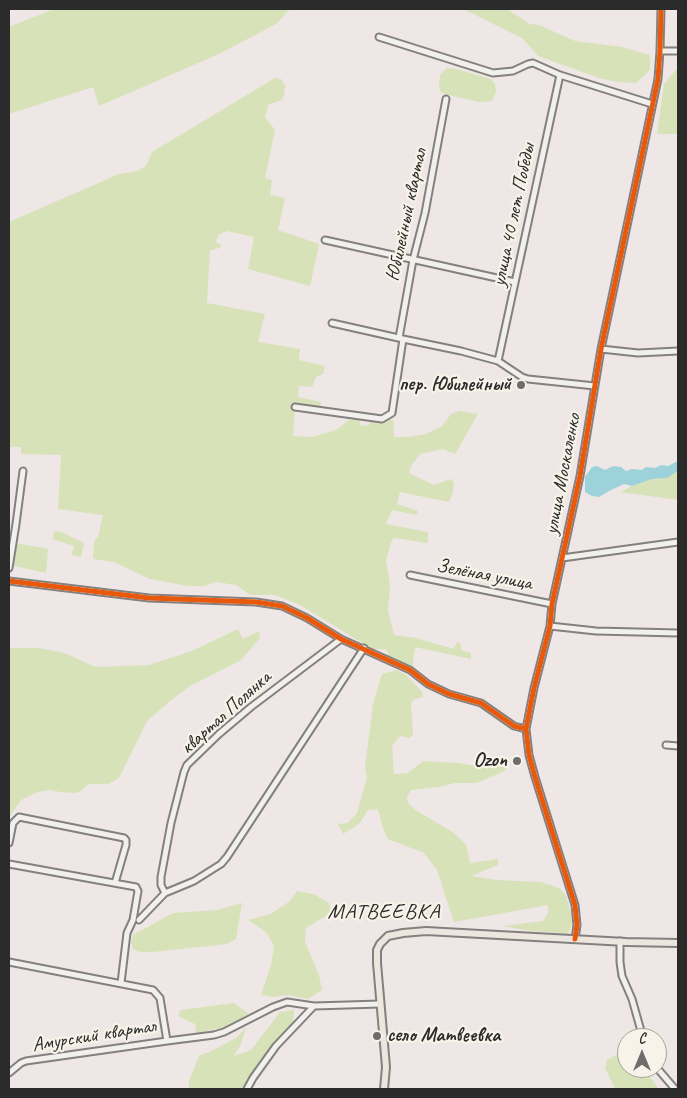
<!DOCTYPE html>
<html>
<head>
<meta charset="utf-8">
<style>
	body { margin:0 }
	#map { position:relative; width:687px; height:1098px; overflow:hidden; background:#eee7e5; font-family:Caveat,sans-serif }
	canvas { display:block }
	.frame { position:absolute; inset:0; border:10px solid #2b2b2b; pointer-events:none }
	.north { position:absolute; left:617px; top:1028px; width:50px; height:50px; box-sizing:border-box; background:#f7f3e8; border:1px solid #a5a39c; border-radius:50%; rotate:0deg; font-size:14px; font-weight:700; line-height:20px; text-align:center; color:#2b2b2b }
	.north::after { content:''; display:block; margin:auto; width:18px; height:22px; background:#6f6d6c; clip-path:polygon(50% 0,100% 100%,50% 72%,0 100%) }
</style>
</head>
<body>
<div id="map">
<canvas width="687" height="1098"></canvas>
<div class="frame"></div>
<div class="north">С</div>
</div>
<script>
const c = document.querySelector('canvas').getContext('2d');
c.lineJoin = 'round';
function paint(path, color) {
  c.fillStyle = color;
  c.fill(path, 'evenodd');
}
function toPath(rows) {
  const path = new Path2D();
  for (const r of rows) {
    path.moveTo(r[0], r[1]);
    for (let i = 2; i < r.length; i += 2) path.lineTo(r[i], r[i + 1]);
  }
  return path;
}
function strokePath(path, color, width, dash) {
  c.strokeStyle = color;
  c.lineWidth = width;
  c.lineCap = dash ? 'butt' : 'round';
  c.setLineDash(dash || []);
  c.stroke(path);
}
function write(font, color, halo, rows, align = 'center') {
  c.font = font + ' Caveat,sans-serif';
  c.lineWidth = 4.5;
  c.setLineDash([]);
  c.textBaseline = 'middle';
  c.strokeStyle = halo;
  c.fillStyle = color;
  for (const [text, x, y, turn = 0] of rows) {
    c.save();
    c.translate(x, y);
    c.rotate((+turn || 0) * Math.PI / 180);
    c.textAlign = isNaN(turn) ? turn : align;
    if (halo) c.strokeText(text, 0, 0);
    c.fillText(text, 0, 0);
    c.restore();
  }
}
paint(toPath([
	[54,9,290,9,276,24,219,54,99,106,93,87,9,114,9,27],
	[463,9,507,9,530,24,539,25,575,41,622,47,650,55,650,70,636,83,617,82,599,78,538,56,523,39],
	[678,67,678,134,657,134,664,84],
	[447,68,456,69,491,79,495,84,496,92,492,101,479,102,444,94,440,91,439,85,440,75],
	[275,78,281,79,285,86,284,95,282,100,268,105,265,117,275,130,265,178,272,180,270,195,285,198,278,230,319,244,310,286,248,269,254,237,227,231,218,235,216,242,221,245,220,248,210,250,207,303,265,314,258,342,300,349,299,360,325,366,323,374,316,377,312,387,299,386,298,397,321,402,321,409,295,406,293,436,312,437,336,430,349,420,359,419,361,426,369,425,372,419,393,420,394,437,408,437,426,434,442,426,451,414,460,411,478,414,455,454,443,449,420,454,411,466,409,473,434,485,451,479,454,483,453,492,449,502,400,492,397,504,418,511,417,515,392,510,386,524,428,532,428,543,394,538,391,542,386,561,390,585,388,611,394,635,416,638,454,649,457,642,461,644,461,650,471,653,471,659,415,647,412,670,388,657,388,652,385,649,372,649,300,605,275,595,250,595,236,585,216,582,204,586,188,586,150,579,114,562,93,559,94,542,98,537,103,515,58,509,61,455,21,454,21,447,9,447,9,222,119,174,137,171,146,166,152,152],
	[678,471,678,500,620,492,632,486,652,479,667,478],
	[54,531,62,532,84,543,81,557,72,555,74,546,53,539],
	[16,543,48,549,46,573,14,566],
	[238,629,243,639,259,631,260,638,241,660,190,686,170,701,147,721,119,778,108,784,89,784,81,791,76,793,60,792,51,790,37,792,21,800,9,817,9,648,39,648,65,653,95,667,149,665,192,651],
	[397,670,406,675,422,692,423,697,413,700,411,704,413,734,410,738,400,736,392,746,394,774,408,773,423,761,458,763,484,767,500,760,506,764,506,769,502,772,477,783,455,783,439,787,411,790,407,797,408,803,414,809,454,833,466,845,470,863,498,859,498,865,471,876,496,880,541,882,559,888,566,895,573,921,568,934,524,930,503,926,543,921,548,913,548,905,454,922,437,870,424,853,388,839,383,828,378,809,368,810,359,824,343,834,338,824,348,823,357,813,367,777,365,767,373,704,382,674],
	[297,891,313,894,328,902,332,912,306,928,305,942,319,975,322,990,308,999,287,995,272,997,261,995,271,965,274,946,266,932,248,920,271,914,290,901],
	[242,903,236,939,227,944,153,952,140,952,133,949,131,942,133,935,173,913,217,910],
	[234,1003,249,1014,221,1028,196,1033,195,1024,178,1016,181,1010],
	[294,1010,293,1023,250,1076,244,1089,189,1089,189,1081,199,1056,211,1051,236,1038,246,1028,241,1044,234,1056,251,1050,280,1012],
	[627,1053,627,1068,646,1068,650,1077,659,1089,615,1089,605,1068,607,1060,616,1055]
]), '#d8e2b8');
paint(toPath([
	[678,461,678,471,667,478,652,479,632,486,624,484,611,490,599,497,592,496,585,492,585,477,592,467,597,466,605,470,613,466,621,467,626,471,632,469,642,470,646,467,655,468,661,465,668,466]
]), '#9dd2da');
const minor = toPath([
	[379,37,493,73,513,71,528,64,533,63,560,75,652,104],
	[660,51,678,51],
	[325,240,515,282],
	[399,338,413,260,425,213,446,99],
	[403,339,461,351,498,361,522,377,528,379,595,386],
	[601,349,638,353,678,351],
	[498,361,560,75],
	[295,407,382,419,392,413,403,339,332,323],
	[562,558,678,542],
	[9,568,16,524,23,471],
	[410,575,552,604],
	[9,581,149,598,256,602,282,606,307,618,341,639,410,670,428,684,449,694,481,703,514,726,526,729],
	[550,626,596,631,678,633],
	[666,745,678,746],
	[9,843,13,823,19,817,124,838,126,840,126,845,115,883],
	[9,864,136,887,138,891,133,920,127,933,121,983],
	[165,893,161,885,161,877,171,823,184,772,187,765,219,734,251,707,341,639],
	[139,920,165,893,194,881,221,864,227,857,364,648],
	[575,939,577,925,575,905,535,777,529,755,526,729,534,688,550,626,552,604,580,476,601,349,658,79,660,51,661,9],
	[620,941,620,962,622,976,632,999,643,1038],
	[9,962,153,990,160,998,167,1041,26,1061,21,1063,9,1073],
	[167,1041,214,1035,224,1032,273,1007,287,1002,314,1006,380,1004],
	[657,1068,675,1089],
	[247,1089,253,1078,276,1046,314,1006]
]);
const major = toPath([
	[384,1089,386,1067,377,963,377,950,380,944,388,936,403,933,426,931,626,942,678,943]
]);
strokePath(minor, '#83807f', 9);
strokePath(major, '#83807f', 10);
strokePath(minor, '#f1f0ec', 5);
strokePath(major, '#ece6de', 6);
strokePath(toPath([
	[9,581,149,598,256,602,282,606,307,618,341,639,410,670,428,684,449,694,481,703,514,726,526,729],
	[575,939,577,925,575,905,535,777,529,755,526,729,534,688,550,626,552,604,580,476,601,349,658,79,660,51,661,9]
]), '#e8590c', 5);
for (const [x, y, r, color] of [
	[521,385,5,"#6f6d6c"],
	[517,761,5,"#6f6d6c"],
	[377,1036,5,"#6f6d6c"]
]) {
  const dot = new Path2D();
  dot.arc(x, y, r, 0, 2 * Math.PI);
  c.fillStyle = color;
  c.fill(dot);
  strokePath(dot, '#f7f3e8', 2);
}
write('20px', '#2b2b2b', '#f7f3e8', [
	["Юбилейный квартал",407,215,-78],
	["улица 40 лет Победы",514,215,-78],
	["улица Москаленко",563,474,-79],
	["Зелёная улица",484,575,11],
	["квартал Полянка",226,713,-42],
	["Амурский квартал",94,1036,-9]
]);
write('bold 20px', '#2b2b2b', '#f7f3e8', [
	["пер. Юбилейный",511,385],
	["Ozon",507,761],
	["село Матвеевка",387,1036,"left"]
], 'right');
c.letterSpacing = '1px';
write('22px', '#2b2b2b', '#f7f3e8', [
	["МАТВЕЕВКА",384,912]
]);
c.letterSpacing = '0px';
</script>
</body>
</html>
